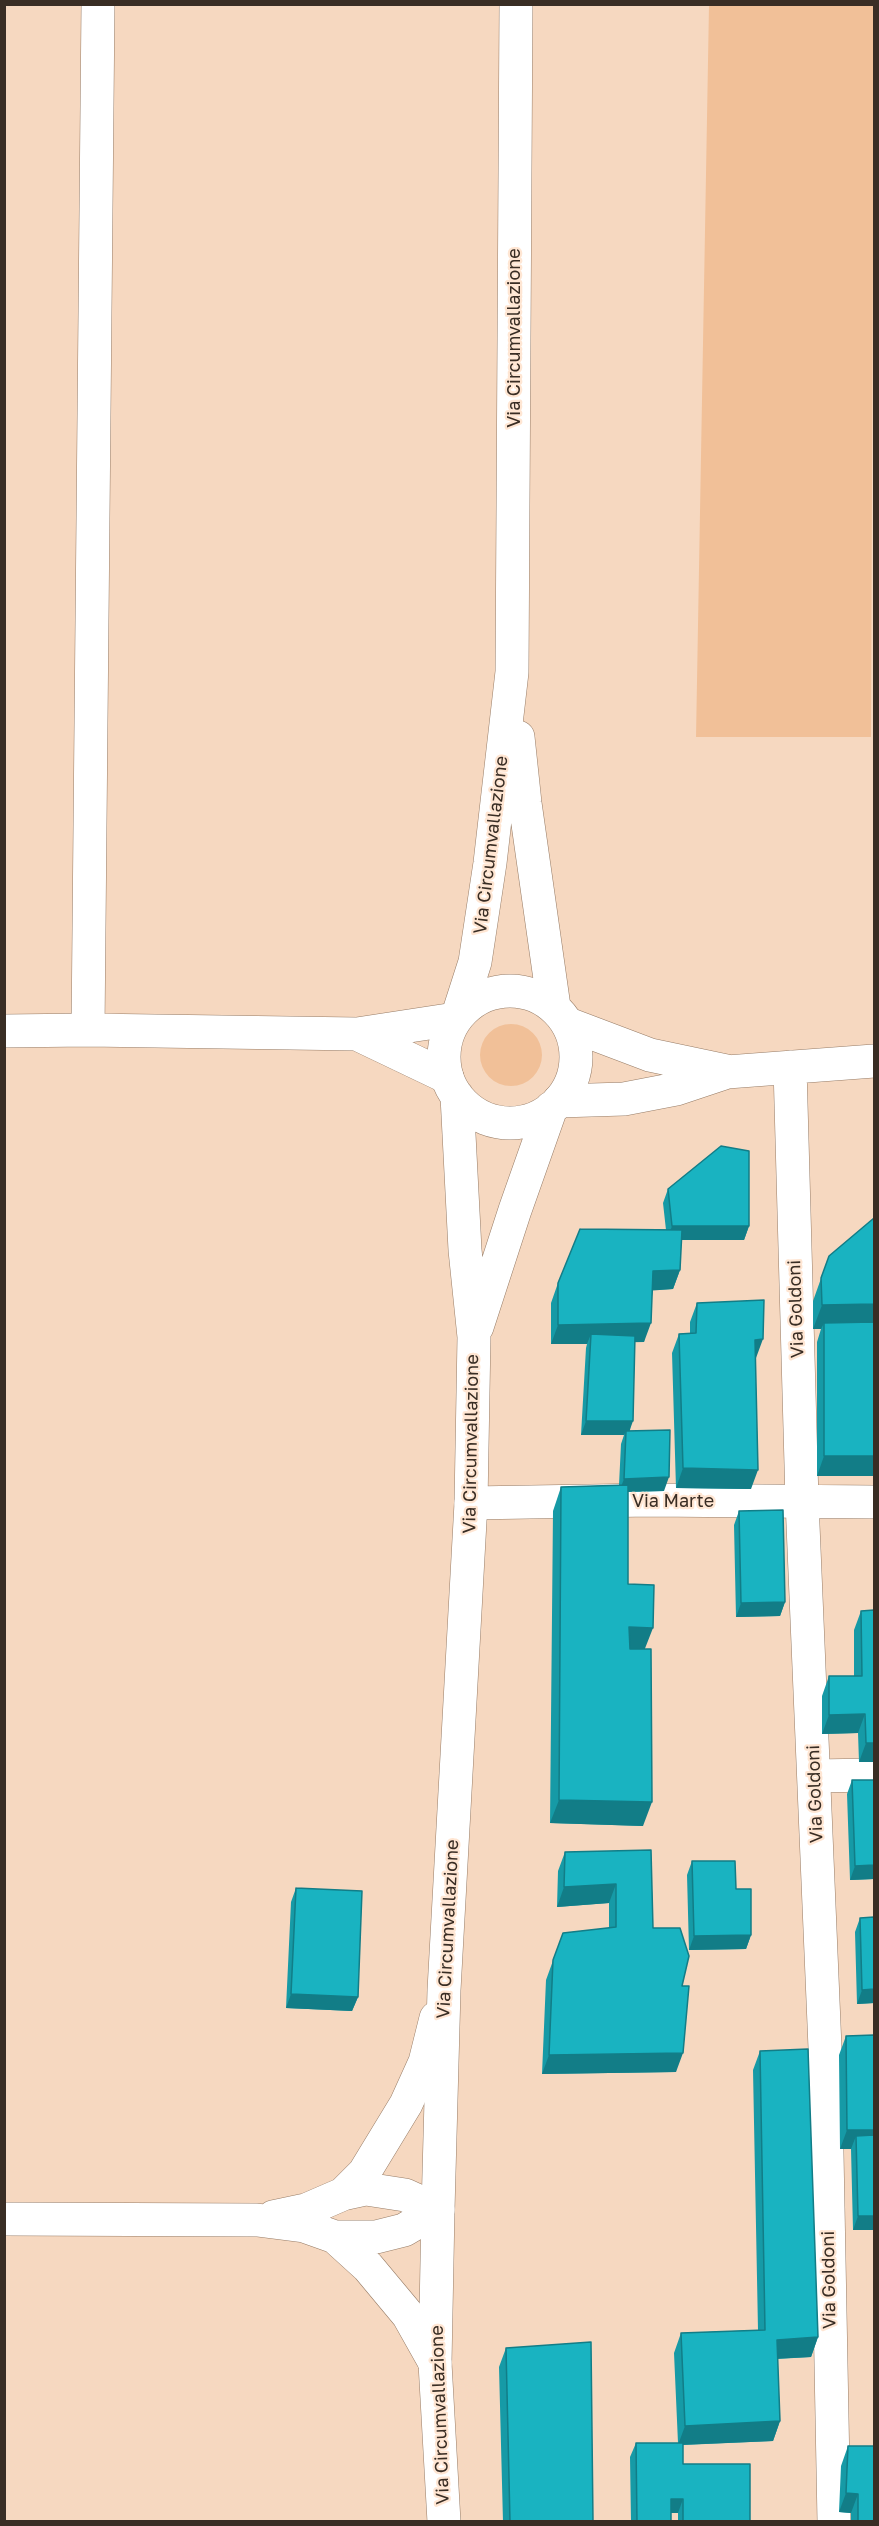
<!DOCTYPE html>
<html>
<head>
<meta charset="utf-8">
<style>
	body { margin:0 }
	#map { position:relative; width:879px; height:2526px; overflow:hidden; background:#f6d8c0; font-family:"Golos Text",sans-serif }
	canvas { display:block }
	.frame { position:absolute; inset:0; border:6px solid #392d24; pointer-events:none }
</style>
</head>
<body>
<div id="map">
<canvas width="879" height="2526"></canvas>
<div class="frame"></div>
</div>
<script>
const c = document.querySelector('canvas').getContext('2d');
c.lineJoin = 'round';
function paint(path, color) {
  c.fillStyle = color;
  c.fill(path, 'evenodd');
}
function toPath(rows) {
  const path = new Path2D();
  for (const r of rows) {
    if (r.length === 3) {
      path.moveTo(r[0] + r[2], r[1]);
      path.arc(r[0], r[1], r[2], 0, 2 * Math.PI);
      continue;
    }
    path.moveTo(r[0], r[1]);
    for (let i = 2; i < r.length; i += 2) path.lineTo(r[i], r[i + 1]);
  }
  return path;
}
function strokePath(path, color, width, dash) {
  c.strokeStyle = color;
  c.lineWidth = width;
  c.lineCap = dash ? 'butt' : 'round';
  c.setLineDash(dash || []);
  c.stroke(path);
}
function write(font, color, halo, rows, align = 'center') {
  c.font = font + ' "Golos Text",sans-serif';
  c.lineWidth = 4.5;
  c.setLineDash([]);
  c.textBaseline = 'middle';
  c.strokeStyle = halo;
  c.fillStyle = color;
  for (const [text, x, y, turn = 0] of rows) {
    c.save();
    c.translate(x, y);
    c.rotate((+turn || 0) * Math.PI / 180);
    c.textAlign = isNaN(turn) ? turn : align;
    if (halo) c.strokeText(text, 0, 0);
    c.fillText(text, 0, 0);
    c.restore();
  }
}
paint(toPath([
	[709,5,874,5,871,737,696,737],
	[511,1055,31]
]), '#f1c098');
const street = toPath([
	[568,1024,650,1055,726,1071],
	[88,1030,98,4],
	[4,1031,88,1030,357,1034,455,1019],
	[357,1034,447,1077],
	[790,1067,802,1501,825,2048,834,2522],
	[559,1101,624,1099,676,1089,727,1072,874,1061],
	[471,1503,650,1500,874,1502],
	[814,1776,874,1775],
	[343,2194,364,2173,406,2104,425,2062,436,2018],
	[273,2217,306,2210,343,2194,366,2189,405,2195,438,2210],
	[4,2219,257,2220,304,2226,335,2237,376,2237,404,2230,438,2210],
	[335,2237,368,2267,408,2315,435,2363]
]);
const secondary = toPath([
	[518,737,525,803,554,1007],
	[510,1057,66],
	[458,1015,475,962,490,863,512,672,516,4],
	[477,1327,515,1210,551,1108],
	[444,2522,435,2363,438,2210,444,1990,471,1503,474,1337,465,1250,457,1096]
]);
strokePath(street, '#977c66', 34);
strokePath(secondary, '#977c66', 34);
strokePath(street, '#fff', 33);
strokePath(secondary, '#fff', 33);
paint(toPath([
	[874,1149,874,1167,873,1153],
	[668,1189,749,1226,744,1240,681,1240,680,1270,673,1289,653,1290,644,1342,635,1342,630,1431,664,1491,628,1492,628,1584,645,1649,643,1826,550,1823,553,1511,561,1487,619,1485,621,1444,624,1435,581,1435,586,1348,587,1344,551,1344,551,1303,558,1283,666,1230,663,1203],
	[874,1218,874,1476,817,1476,817,1342,821,1329,813,1329,813,1301,829,1256],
	[697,1303,756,1358,751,1489,676,1488,672,1353,679,1334,690,1333,690,1322],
	[739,1511,785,1602,780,1616,736,1617,734,1525],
	[861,1611,874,1762,859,1762,858,1733,822,1734,822,1696,829,1676,854,1676,854,1630],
	[852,1780,874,1780,874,1879,850,1880,847,1794],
	[651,1850,653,1928,682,1986,676,2072,542,2074,546,1980,563,1933,609,1928,609,1903,557,1907,558,1871,565,1852],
	[692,1861,736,1889,751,1935,746,1949,689,1950,687,1875],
	[296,1888,358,1997,352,2011,286,2008,291,1902],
	[874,1917,874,2003,857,2004,855,1932,860,1918],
	[874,2035,874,2230,853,2230,851,2149,840,2149,839,2055,846,2036],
	[760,2051,818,2337,811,2357,777,2359,780,2421,773,2441,683,2445,683,2464,750,2522,678,2522,678,2513,671,2513,671,2522,631,2522,630,2457,636,2443,678,2443,674,2353,681,2333,758,2330,753,2070],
	[506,2348,593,2522,503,2522,499,2367],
	[848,2446,874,2522,851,2522,851,2513,839,2512,841,2466]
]), '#169aa6');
paint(toPath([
	[672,1226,749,1226,744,1240,667,1240],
	[680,1270,673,1289,646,1291,653,1271],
	[874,1304,874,1328,824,1323,821,1329,813,1329,822,1305],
	[651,1323,644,1342,590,1343,591,1334,587,1344,551,1344,558,1325],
	[763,1339,756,1358,748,1359,755,1340],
	[586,1421,633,1421,628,1435,626,1431,624,1435,581,1435],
	[824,1456,874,1456,874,1476,817,1476],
	[683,1468,758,1470,751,1489,676,1488],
	[669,1477,664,1491,619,1492,624,1479],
	[785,1602,780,1616,736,1617,741,1603],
	[629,1627,653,1628,644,1651,621,1650],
	[865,1714,858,1733,822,1734,829,1715],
	[866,1743,874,1743,874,1762,859,1762],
	[559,1800,652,1802,643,1826,550,1823],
	[874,1865,874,1879,850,1880,855,1866],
	[616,1884,609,1903,557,1907,564,1887],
	[751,1935,746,1949,689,1950,694,1936],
	[874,1989,874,2003,857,2004,862,1990],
	[291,1994,358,1997,352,2011,286,2008],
	[683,2053,676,2072,542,2074,549,2055],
	[847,2130,874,2130,874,2149,856,2136,851,2149,840,2149],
	[858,2216,874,2216,874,2230,853,2230],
	[818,2337,811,2357,770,2359,777,2340],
	[780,2421,773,2441,678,2445,685,2426],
	[846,2493,858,2494,851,2513,839,2512],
	[671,2499,683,2499,678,2513,666,2513]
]), '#127d87');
const building = toPath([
	[721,1146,749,1151,749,1226,672,1226,668,1189,721,1146],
	[874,1218,874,1304,822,1305,821,1278,829,1256,874,1218],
	[580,1229,682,1230,680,1270,653,1271,651,1323,558,1325,558,1283,580,1229],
	[764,1300,763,1339,755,1340,758,1470,683,1468,679,1334,696,1333,697,1303,764,1300],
	[874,1322,874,1456,824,1456,824,1323,874,1322],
	[591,1334,635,1336,633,1421,586,1421,591,1334],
	[670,1430,669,1477,624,1479,626,1431,670,1430],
	[628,1485,628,1584,654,1585,653,1628,629,1627,630,1649,651,1649,652,1802,559,1800,561,1487,628,1485],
	[783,1510,785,1602,741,1603,739,1511,783,1510],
	[874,1610,874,1743,866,1743,865,1714,829,1715,829,1676,862,1676,861,1611,874,1610],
	[852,1780,874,1780,874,1865,855,1866,852,1780],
	[651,1850,653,1928,680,1928,689,1956,682,1986,689,1986,683,2053,549,2055,553,1960,563,1933,616,1927,616,1884,564,1887,565,1852,651,1850],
	[692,1861,735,1861,736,1889,751,1889,751,1935,694,1936,692,1861],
	[296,1888,362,1891,358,1997,291,1994,296,1888],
	[874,1917,874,1989,862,1990,860,1918,874,1917],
	[874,2035,874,2130,847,2130,846,2036,874,2035],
	[808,2049,818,2337,777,2340,780,2421,685,2426,681,2333,765,2330,760,2051,808,2049],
	[874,2135,874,2216,858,2216,856,2136,874,2135],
	[591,2342,593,2522,510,2522,506,2348,591,2342],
	[636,2443,683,2443,683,2464,750,2464,750,2522,683,2522,683,2499,671,2499,671,2522,637,2522,636,2443],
	[848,2446,874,2446,874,2522,858,2522,858,2494,846,2493,848,2446]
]);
paint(building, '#19b3c1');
strokePath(building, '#127d87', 1.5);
write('18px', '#392d24', '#ffe6d3', [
	["Via Circumvallazione",514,338,-90],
	["Via Circumvallazione",491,845,-83],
	["Via Goldoni",796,1309,-92],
	["Via Circumvallazione",471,1444,-89],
	["Via Marte",673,1501],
	["Via Goldoni",815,1794,-92],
	["Via Circumvallazione",448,1929,-87],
	["Via Goldoni",829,2280,-91],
	["Via Circumvallazione",440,2415,-92]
]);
</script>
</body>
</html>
